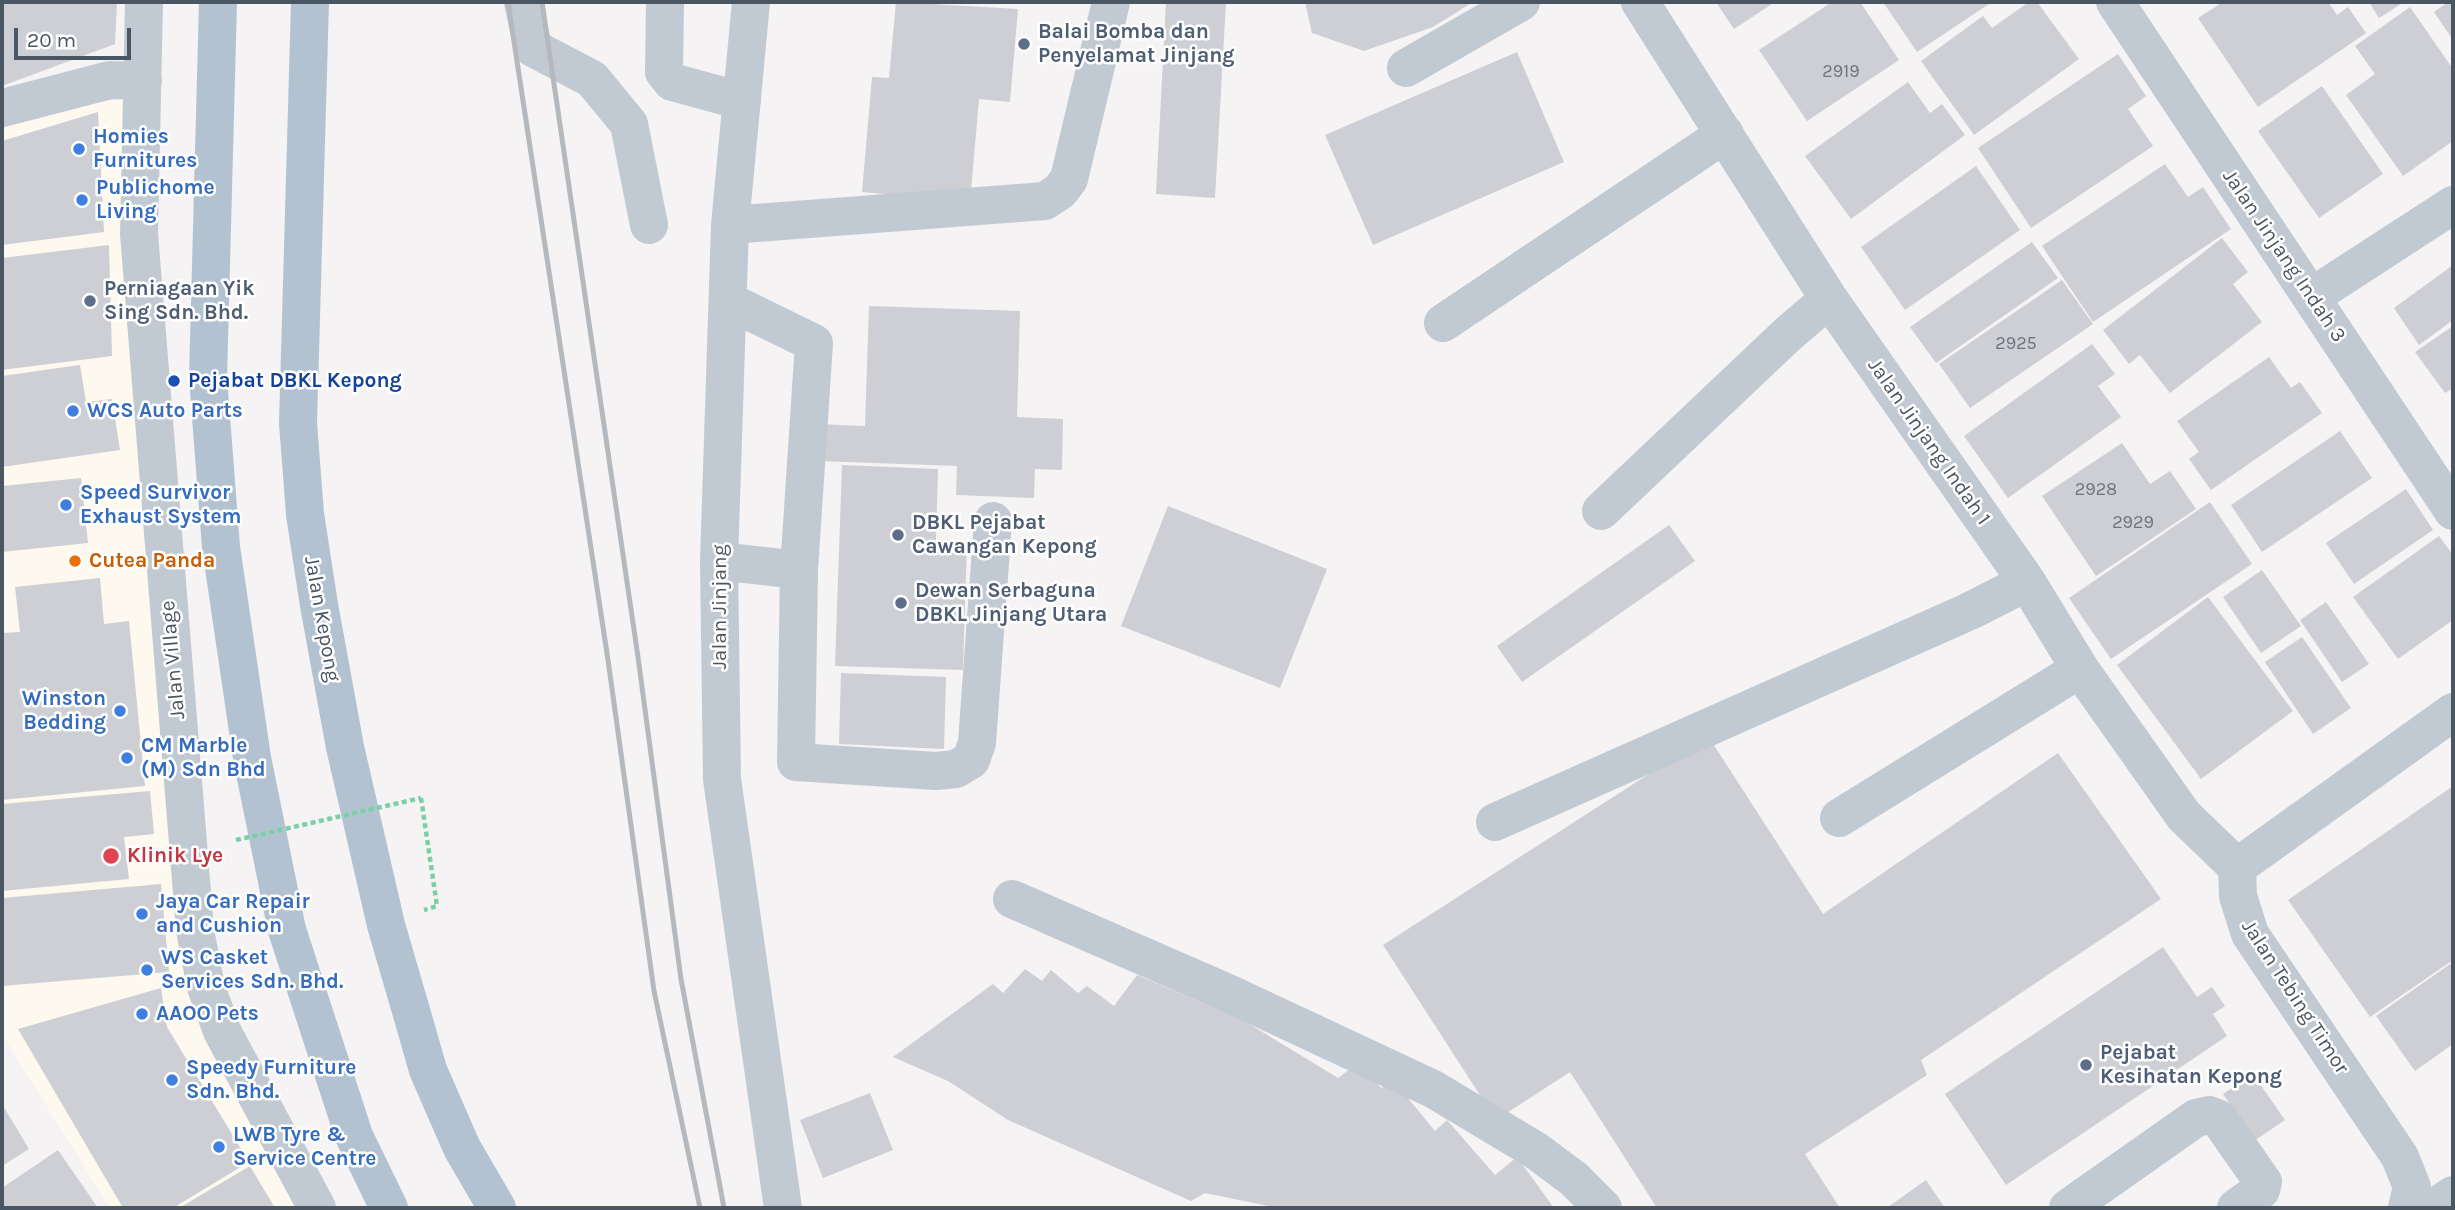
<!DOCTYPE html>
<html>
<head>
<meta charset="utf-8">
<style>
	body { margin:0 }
	#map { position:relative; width:2455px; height:1210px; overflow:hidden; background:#f5f3f3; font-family:Karla,sans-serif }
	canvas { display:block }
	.frame { position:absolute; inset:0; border:4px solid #4a5661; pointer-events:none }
	.scale { position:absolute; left:14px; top:28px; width:117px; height:32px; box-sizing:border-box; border:4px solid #4a5661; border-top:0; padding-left:9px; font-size:21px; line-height:24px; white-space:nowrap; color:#4a5661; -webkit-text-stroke:5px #fff; paint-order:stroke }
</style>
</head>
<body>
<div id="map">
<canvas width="2455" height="1210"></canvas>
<div class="frame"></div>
<div class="scale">20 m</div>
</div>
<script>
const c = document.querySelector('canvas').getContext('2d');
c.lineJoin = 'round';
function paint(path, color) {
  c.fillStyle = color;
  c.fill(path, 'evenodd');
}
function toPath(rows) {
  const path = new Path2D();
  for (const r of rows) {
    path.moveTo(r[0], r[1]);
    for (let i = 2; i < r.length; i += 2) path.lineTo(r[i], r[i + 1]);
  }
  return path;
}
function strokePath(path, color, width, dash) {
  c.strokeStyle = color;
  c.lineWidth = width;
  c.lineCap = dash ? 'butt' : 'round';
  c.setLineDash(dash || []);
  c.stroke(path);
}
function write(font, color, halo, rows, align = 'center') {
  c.font = font + ' Karla,sans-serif';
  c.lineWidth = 5;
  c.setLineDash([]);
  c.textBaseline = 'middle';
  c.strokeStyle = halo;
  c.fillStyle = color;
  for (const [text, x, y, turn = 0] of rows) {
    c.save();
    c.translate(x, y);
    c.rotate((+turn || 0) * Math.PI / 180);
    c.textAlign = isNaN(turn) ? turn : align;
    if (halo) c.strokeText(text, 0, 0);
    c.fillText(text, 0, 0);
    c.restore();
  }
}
paint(toPath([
	[129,95,180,936,300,1208,110,1208,2,1034,2,127]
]), '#fdf9ef');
paint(toPath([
	[2,2,117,2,115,44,2,86],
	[896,2,1018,9,1010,102,979,99,970,202,862,192,872,77,889,78],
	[1166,2,1226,2,1215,198,1156,194],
	[1305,2,1473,2,1433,27,1364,51,1312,33],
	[1716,2,1775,2,1734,29],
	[1832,2,1860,2,1899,60,1807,121,1759,50],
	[1883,2,1992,2,1917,52],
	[2029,2,2037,2,2079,59,1974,135,1921,61,1983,16,1992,28],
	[2223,2,2328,2,2337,15,2348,7,2366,33,2258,107,2198,18],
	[2369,2,2404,2,2379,18],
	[2448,2,2453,2,2453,40,2434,12],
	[2410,7,2453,69,2453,141,2403,176,2346,95,2375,74,2355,46],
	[1517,52,1564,162,1373,245,1325,135],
	[2118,54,2146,96,2128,109,2153,146,2031,228,1978,148],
	[1908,82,1930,113,1942,104,1965,135,1851,219,1805,156],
	[2322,86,2383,174,2319,218,2258,131],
	[98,112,104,232,2,245,2,141],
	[2165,164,2188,197,2203,187,2231,229,2093,322,2042,246],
	[1976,166,2020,230,1905,310,1861,247],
	[2222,238,2248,272,2233,284,2262,322,2170,393,2140,355,2129,364,2103,330],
	[2032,242,2058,278,1936,363,1910,327],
	[109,245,112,356,2,370,2,258],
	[2453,265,2453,320,2419,345,2394,308],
	[2062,280,2093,324,1970,408,1939,364],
	[869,306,1020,311,1017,417,1063,419,1062,470,1035,469,1034,498,956,495,957,466,818,461,819,424,865,426],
	[2453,326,2453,388,2445,393,2415,352],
	[2092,344,2115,374,2098,386,2121,417,2008,498,1964,436],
	[2269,357,2291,388,2300,382,2322,413,2211,490,2189,459,2199,452,2177,421],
	[80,365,86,402,112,399,120,450,2,467,2,376],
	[2340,431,2372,478,2262,552,2231,505],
	[2122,443,2150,484,2170,471,2196,509,2096,576,2042,496],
	[842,465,938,469,936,540,967,541,963,670,835,666],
	[81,478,88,543,2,552,2,486],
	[2406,489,2433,530,2354,584,2326,543],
	[2210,502,2252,564,2111,659,2069,598],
	[1168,506,1327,569,1280,688,1121,626],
	[1669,525,1695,561,1522,682,1497,646],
	[2439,536,2453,555,2453,620,2398,659,2353,597],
	[2262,570,2301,626,2261,653,2223,597],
	[100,578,104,624,129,621,145,786,2,800,2,633,20,632,15,587],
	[2208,597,2293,711,2201,779,2117,665],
	[2326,602,2369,664,2342,682,2300,620],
	[2302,637,2351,708,2313,734,2265,662],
	[841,673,946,677,944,749,839,744],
	[1708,736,1823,914,2058,753,2161,899,1921,1060,1927,1075,1805,1154,1840,1208,1657,1208,1570,1072,1496,1120,1383,945],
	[2453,786,2453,960,2370,1017,2288,900],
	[150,791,154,834,124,837,129,879,2,891,2,804],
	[161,884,169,972,2,986,2,898],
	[2163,947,2197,997,2212,987,2225,1006,2213,1014,2227,1036,2006,1185,1945,1094],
	[2453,962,2453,1044,2415,1071,2376,1016],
	[1025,969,1042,981,1051,970,1078,993,1087,986,1114,1006,1137,975,1241,1019,1338,1078,1359,1062,1381,1088,1393,1080,1435,1131,1447,1120,1495,1175,1517,1157,1554,1208,1278,1208,1205,1193,1191,1201,1008,1120,948,1081,893,1057,993,984,1003,993],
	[161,988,167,1027,249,1162,173,1208,123,1208,18,1029],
	[2253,1074,2285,1120,2254,1141,2223,1094],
	[870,1093,893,1150,823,1178,800,1120],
	[2,1104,29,1149,2,1166],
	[58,1150,98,1208,2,1208,2,1188],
	[250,1166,275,1208,179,1208],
	[1926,1180,1945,1208,1889,1208,1888,1207]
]), '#cdcfd5');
strokePath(toPath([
	[421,798,437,906,424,910]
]), '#7ad0a6', 4.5, [5, 3.5]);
strokePath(toPath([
	[144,2,139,234,195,930,206,987,222,1031,317,1208],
	[523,2,533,48,592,79,629,124,649,225],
	[665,2,664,72,672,82,742,101],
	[751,2,730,225,719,561,722,779,783,1208],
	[1640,2,1829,299,2027,582,2080,669,2184,816,2237,867],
	[2115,2,2453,511],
	[1406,68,1521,2],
	[2,108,110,80,143,81],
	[730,225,1045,201,1060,191,1069,179,1111,2],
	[2311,297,2453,205],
	[728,301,814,343,799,570,796,762,936,771,956,769,971,760,977,743,993,521],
	[1443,323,1725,134],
	[1601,511,1788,334,1829,299],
	[719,561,799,570],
	[1839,818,2080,669],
	[1495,822,1970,611,2027,582],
	[2237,867,2238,896,2250,934,2400,1157,2412,1187,2407,1208],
	[2237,867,2453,712],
	[1012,899,1230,994,1433,1089,1535,1150,1574,1179,1603,1208],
	[2068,1208,2196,1118,2209,1115,2219,1119,2263,1182,2261,1190,2236,1208],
	[2434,1208,2453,1195]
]), '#c1cad2', 38);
strokePath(toPath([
	[218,2,208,378,221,547,252,758,287,930,354,1136,389,1208],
	[310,2,298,423,305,514,319,605,345,747,386,925,414,1021,428,1070,462,1148,497,1208]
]), '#b3c2d1', 38);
strokePath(toPath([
	[508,2,608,660,654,991,700,1208],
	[542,2,638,657,681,979,724,1208]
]), '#b5b8bd', 5);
strokePath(toPath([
	[236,840,421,798]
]), '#7ad0a6', 4.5, [5, 3.5]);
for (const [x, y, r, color] of [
	[1024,44,7,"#5c6f8a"],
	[79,149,7,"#3f7fe0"],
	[82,200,7,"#3f7fe0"],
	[90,301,7,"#5c6f8a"],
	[174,381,7,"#1a4fb4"],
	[73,411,7,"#3f7fe0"],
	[66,505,7,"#3f7fe0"],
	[898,535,7,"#5c6f8a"],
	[75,561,7,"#e8710a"],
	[901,603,7,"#5c6f8a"],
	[120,711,7,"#3f7fe0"],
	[127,758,7,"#3f7fe0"],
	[111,856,9,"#e0444e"],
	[142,914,7,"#3f7fe0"],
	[147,970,7,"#3f7fe0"],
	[142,1014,7,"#3f7fe0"],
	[2086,1065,7,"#5c6f8a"],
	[172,1080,7,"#3f7fe0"],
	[219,1147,7,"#3f7fe0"]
]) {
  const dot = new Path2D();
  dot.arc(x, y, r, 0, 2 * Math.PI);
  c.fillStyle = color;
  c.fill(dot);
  strokePath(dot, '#fff', 2.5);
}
write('18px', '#6b747e', null, [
	["2919",1841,72],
	["2925",2016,344],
	["2928",2096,490],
	["2929",2133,523]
]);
write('bold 21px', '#4e5e75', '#fff', [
	["Balai Bomba dan",1038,32],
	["Penyelamat Jinjang",1038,56],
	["Perniagaan Yik",104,289],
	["Sing Sdn. Bhd.",104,313],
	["DBKL Pejabat",912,523],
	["Cawangan Kepong",912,547],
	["Dewan Serbaguna",915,591],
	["DBKL Jinjang Utara",915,615],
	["Pejabat",2100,1053],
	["Kesihatan Kepong",2100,1077]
], 'left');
write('bold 21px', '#366cbe', '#fff', [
	["Homies",93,137],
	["Furnitures",93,161],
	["Publichome",96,188],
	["Living",96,212],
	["WCS Auto Parts",87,411],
	["Speed Survivor",80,493],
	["Exhaust System",80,517],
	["Winston",106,699,"right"],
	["Bedding",106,723,"right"],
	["CM Marble",141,746],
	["(M) Sdn Bhd",141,770],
	["Jaya Car Repair",156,902],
	["and Cushion",156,926],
	["WS Casket",161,958],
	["Services Sdn. Bhd.",161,982],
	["AAOO Pets",156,1014],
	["Speedy Furniture",186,1068],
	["Sdn. Bhd.",186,1092],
	["LWB Tyre &",233,1135],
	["Service Centre",233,1159]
], 'left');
write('21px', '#4a5661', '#fff', [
	["Jalan Jinjang Indah 3",2284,256,56],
	["Jalan Jinjang Indah 1",1929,442,55],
	["Jalan Jinjang",720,607,-90],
	["Jalan Kepong",322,619,80],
	["Jalan Village",173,660,-95],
	["Jalan Tebing Timor",2295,997,57]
]);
write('bold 21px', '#164399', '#fff', [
	["Pejabat DBKL Kepong",188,381]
], 'left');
write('bold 21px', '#c56008', '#fff', [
	["Cutea Panda",89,561]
], 'left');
write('bold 21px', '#be3a42', '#fff', [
	["Klinik Lye",127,856]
], 'left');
</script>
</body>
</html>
